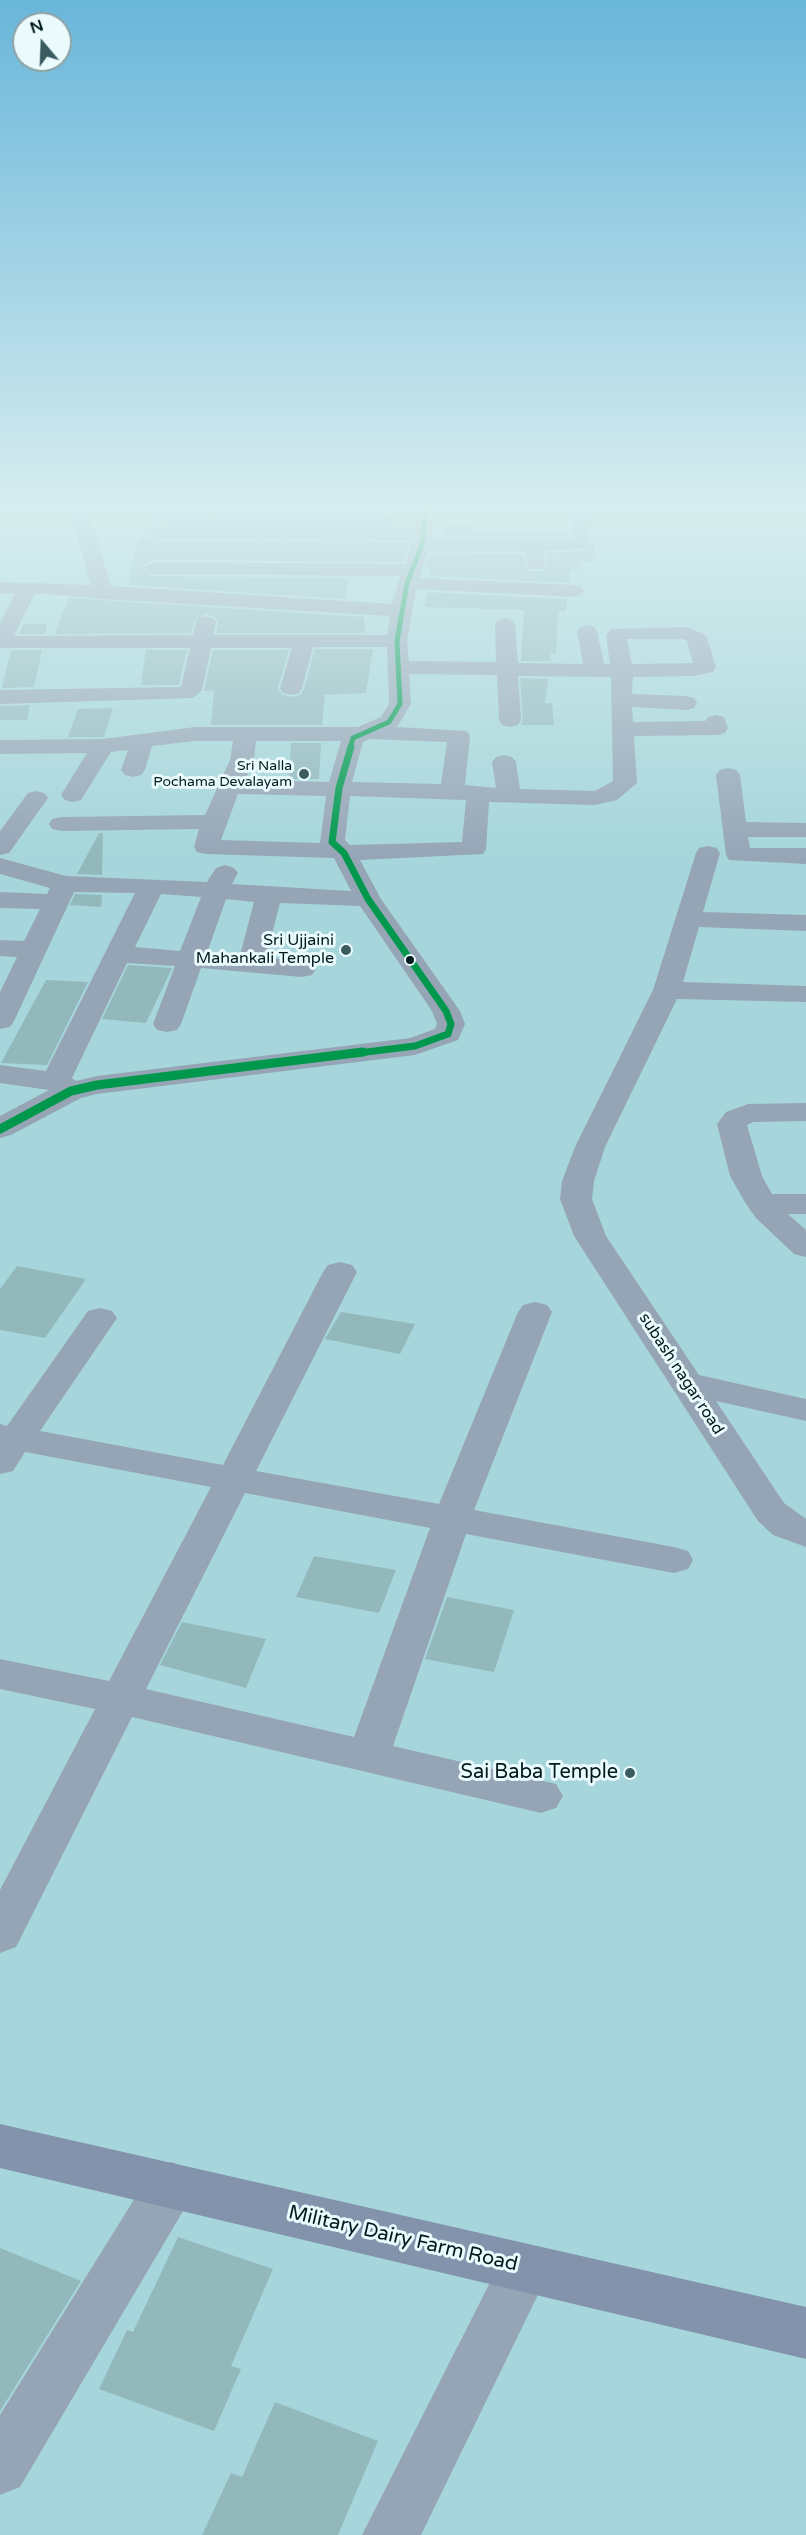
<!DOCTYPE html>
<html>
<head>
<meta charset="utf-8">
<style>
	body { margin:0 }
	#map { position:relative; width:806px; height:2535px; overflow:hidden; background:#a6d6db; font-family:"Varela Round",sans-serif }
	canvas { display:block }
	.north { position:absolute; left:12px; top:12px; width:60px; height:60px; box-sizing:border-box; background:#ebfbfd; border:2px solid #8da1a3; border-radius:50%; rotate:341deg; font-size:16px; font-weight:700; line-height:24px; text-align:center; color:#001a1d }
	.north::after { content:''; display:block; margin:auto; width:21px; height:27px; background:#3a5c60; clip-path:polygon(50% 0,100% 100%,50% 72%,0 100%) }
</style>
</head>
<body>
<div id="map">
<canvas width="806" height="2535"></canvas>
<div class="north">N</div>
</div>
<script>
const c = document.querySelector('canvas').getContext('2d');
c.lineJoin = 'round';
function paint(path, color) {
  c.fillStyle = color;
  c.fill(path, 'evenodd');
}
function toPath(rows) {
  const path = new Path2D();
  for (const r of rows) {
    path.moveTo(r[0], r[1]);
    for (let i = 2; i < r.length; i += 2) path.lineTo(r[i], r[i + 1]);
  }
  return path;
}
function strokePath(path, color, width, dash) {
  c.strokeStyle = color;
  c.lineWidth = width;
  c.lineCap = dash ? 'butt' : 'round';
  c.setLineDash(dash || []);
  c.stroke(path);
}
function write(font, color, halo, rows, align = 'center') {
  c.font = font + ' "Varela Round",sans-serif';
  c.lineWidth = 6;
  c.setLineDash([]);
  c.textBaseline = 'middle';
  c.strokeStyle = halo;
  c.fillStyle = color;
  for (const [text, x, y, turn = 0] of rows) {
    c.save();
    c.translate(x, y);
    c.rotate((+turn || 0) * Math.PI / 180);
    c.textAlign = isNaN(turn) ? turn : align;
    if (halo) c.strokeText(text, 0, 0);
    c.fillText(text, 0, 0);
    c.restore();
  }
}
paint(toPath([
	[135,504,175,504,157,507,147,513,147,517,157,523,245,511,256,504,299,504,299,511,383,514,383,517,395,517,395,526,157,525,151,528],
	[445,526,471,526,471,533,569,534,569,537,434,537,446,536],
	[592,534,596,562,580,562,580,570,570,570,569,583,430,576,432,568,425,568,431,553,523,554,527,571,542,571,547,565,546,553,587,550,591,545],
	[139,537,150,537,157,541,410,542,403,562,153,560,141,567,153,576,348,578,345,599,128,585],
	[427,592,567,599,566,611,558,611,556,654,551,653,550,661,521,661,524,610,424,607],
	[69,598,364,617,365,633,216,633,218,621,214,616,205,614,194,621,191,633,55,634],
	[23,624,47,624,45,634,19,634],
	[315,649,373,649,366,693,325,695,322,725,211,725,214,690,204,691,213,650,289,650,278,687,282,695,292,697,300,695,304,689],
	[11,650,42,650,34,687,2,688],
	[146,650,187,650,179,685,141,685],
	[520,678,548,679,545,703,552,703,554,725,521,725,523,720],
	[30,705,27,720,0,720,0,706],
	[113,708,104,737,68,737,78,709],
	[291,743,321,743,319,779,289,779],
	[99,833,103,833,102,875,77,874],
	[75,894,102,895,101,907,70,905],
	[128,965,172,968,146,1023,102,1019],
	[46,980,88,982,47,1065,1,1063],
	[17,1266,86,1279,45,1338,0,1330,0,1289],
	[341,1312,415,1324,400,1354,325,1339],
	[314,1556,396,1570,379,1613,296,1597],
	[447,1597,514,1610,494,1672,425,1659],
	[182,1622,266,1639,246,1688,160,1665],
	[178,2237,273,2269,231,2366,241,2369,214,2431,99,2389,127,2330,133,2332],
	[0,2248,81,2281,0,2411],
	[275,2402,378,2441,338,2535,202,2535,231,2473,242,2477]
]), '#92b8bc');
paint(toPath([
	[68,504,86,504,111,586,392,604,400,576,153,574,143,568,153,562,405,564,413,540,157,539,148,533,157,527,414,528,417,504,472,504,463,509,434,513,432,539,571,539,573,504,591,504,589,544,587,548,544,551,545,565,542,569,528,569,525,552,429,551,419,578,574,585,581,587,584,591,581,595,574,597,416,589,407,641,409,661,496,662,495,624,498,620,505,618,512,620,515,624,518,663,583,664,577,631,580,627,587,625,594,627,597,631,604,664,610,664,606,635,611,629,687,627,704,634,707,638,716,667,713,672,693,676,633,677,632,694,686,696,694,698,697,703,694,708,686,710,632,707,633,722,705,721,708,717,716,715,724,717,728,728,725,733,717,735,634,736,637,783,617,800,595,805,489,802,486,849,483,854,360,860,381,899,460,1011,465,1024,458,1040,415,1055,97,1094,81,1098,11,1135,0,1138,0,1116,49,1090,0,1083,0,1065,46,1071,135,893,74,892,14,1021,10,1027,0,1029,0,992,17,957,0,956,0,940,24,941,40,909,0,908,0,892,47,894,50,888,0,874,0,858,66,876,207,882,216,868,225,865,234,868,238,873,232,884,351,891,334,858,206,854,197,852,194,847,199,829,61,831,52,829,49,824,52,819,61,817,205,815,230,760,233,741,195,741,152,746,145,770,141,775,133,777,125,775,121,770,128,750,111,752,81,800,73,802,65,800,61,795,87,753,0,754,0,740,103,739,195,727,358,727,381,717,389,704,387,647,313,647,302,688,299,693,291,695,283,693,280,688,292,648,211,648,202,690,193,698,0,704,0,690,181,687,190,648,0,648,0,623,15,593,0,594,0,582,91,585,68,504],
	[35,593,103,599,390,616,387,635,213,635,216,622,213,618,206,616,199,618,196,622,193,635,14,636,35,593],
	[627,639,683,639,687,641,693,663,632,664,627,639],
	[409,674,497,675,499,720,502,725,510,727,518,725,521,720,518,676,611,677,613,781,595,791,520,789,516,762,512,757,504,755,496,757,492,762,496,788,465,785,470,736,467,731,397,727,411,704,409,674],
	[370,739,447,742,441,784,352,782,363,742,370,739],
	[256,741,341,741,329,782,245,780,254,760,256,741],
	[238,794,326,796,320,843,221,840,238,794],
	[350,796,466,800,462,842,350,845,345,840,350,796],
	[161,894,201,897,180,951,135,947,161,894],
	[226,899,254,902,240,955,207,953,226,899],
	[280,903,360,906,432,1011,437,1024,435,1029,410,1038,97,1076,76,1081,72,1078,127,963,175,966,153,1024,157,1030,167,1032,177,1030,181,1024,201,968,302,977,312,975,316,969,312,963,266,957,280,903],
	[197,504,254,504,245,509,157,521,148,515,157,509,197,504],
	[728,768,736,770,740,775,746,822,806,823,806,837,748,837,750,848,806,848,806,864,729,860,726,855,716,775,720,770,728,768],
	[36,791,44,793,48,798,9,853,0,855,0,831,28,793,36,791],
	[708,846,717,848,720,853,703,912,806,915,806,931,699,927,683,982,806,986,806,1002,677,999,605,1147,594,1181,592,1199,606,1236,699,1375,806,1399,806,1421,716,1401,784,1503,806,1519,806,1547,773,1535,758,1521,574,1236,560,1199,562,1181,575,1147,653,990,696,853,699,848,708,846],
	[806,1103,806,1121,753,1122,747,1125,762,1176,772,1194,806,1194,806,1214,788,1214,806,1230,806,1257,794,1254,756,1218,746,1204,730,1176,717,1124,726,1112,748,1104,806,1103],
	[340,1262,352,1265,357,1272,256,1471,439,1504,518,1312,523,1305,535,1302,547,1305,552,1312,474,1510,674,1547,688,1551,693,1560,688,1569,674,1573,466,1534,393,1746,556,1784,563,1796,556,1808,541,1813,132,1717,16,1947,0,1953,0,1890,95,1709,0,1689,0,1659,109,1681,211,1487,25,1452,13,1471,0,1474,0,1424,7,1426,88,1311,100,1308,112,1311,117,1318,40,1431,223,1465,323,1272,328,1265,340,1262],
	[245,1493,430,1528,354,1737,146,1689,245,1493],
	[171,2162,189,2169,196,2185,189,2201,20,2487,0,2495,0,2415,153,2169,171,2162],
	[525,2244,544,2251,551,2268,421,2535,362,2535,506,2251,525,2244]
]), '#96a5b6');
paint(toPath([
	[0,2124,806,2307,806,2359,0,2168,0,2124]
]), '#8293ab');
strokePath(toPath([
	[350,748,353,738,389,722,400,704,397,641,407,583,422,545,426,504]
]), '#00984c', 5);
strokePath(toPath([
	[350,1054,415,1046,448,1034,451,1024,446,1011,368,899,344,853,332,842,339,788,351,747]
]), '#00984c', 7);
strokePath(toPath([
	[0,1129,71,1091,97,1085,363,1052]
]), '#00984c', 9);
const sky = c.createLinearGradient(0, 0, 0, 859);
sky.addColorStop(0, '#69b6da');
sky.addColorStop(0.59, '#d7edef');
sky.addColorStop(1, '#d7edef00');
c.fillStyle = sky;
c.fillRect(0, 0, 806, 859);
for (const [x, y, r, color] of [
	[304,774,6,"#3a5c60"],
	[346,950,6,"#3a5c60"],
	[410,960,5,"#001a1d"],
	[630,1773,6,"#3a5c60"]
]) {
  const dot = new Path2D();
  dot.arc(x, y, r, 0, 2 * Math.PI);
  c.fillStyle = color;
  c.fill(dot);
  strokePath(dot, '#ebfbfd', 2);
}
write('14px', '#001a1d', '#ebfbfd', [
	["Sri Nalla",292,766],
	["Pochama Devalayam",292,782]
], 'right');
write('16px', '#001a1d', '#ebfbfd', [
	["Sri Ujjaini",334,941],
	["Mahankali Temple",334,959]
], 'right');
write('16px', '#001a1d', '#ebfbfd', [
	["subash nagar road",681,1374,57]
]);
write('20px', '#001a1d', '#ebfbfd', [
	["Sai Baba Temple",618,1773]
], 'right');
write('20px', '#001a1d', '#ebfbfd', [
	["Military Dairy Farm Road",403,2239,13]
]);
</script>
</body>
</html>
